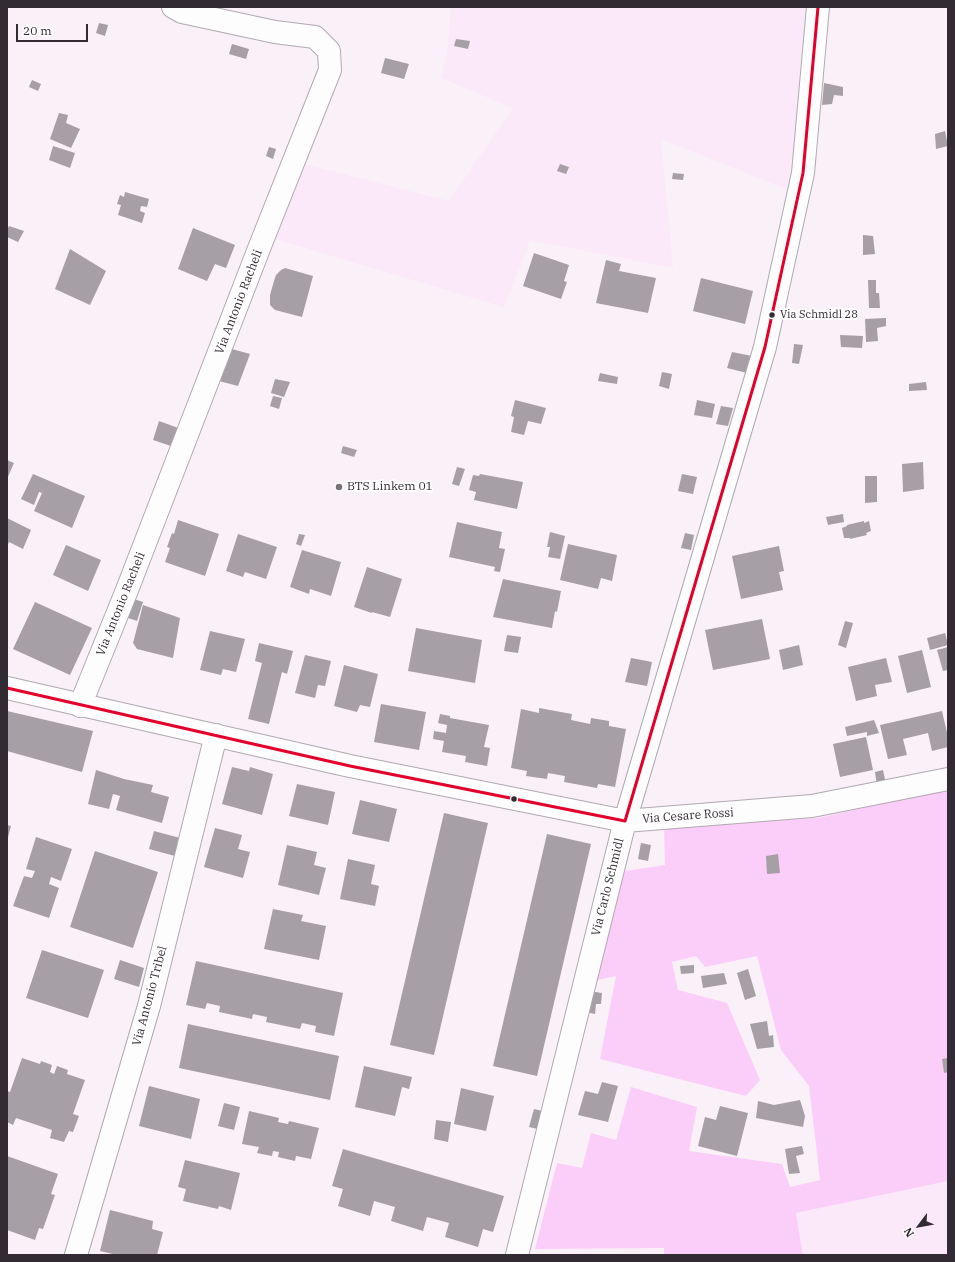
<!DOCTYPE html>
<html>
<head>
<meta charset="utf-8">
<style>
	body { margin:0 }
	#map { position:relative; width:955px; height:1262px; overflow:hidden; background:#faf0f8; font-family:"IBM Plex Serif",serif }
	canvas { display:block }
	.frame { position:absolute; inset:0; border:8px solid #332b33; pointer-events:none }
	.north { position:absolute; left:899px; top:1206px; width:40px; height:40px; -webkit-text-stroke:3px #fff; paint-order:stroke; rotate:238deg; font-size:11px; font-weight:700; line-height:16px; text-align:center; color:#332b33 }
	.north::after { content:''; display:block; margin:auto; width:14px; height:18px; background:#332b33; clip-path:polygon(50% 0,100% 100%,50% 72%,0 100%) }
	.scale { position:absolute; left:16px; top:24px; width:72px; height:18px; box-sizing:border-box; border:2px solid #332b33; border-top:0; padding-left:5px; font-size:12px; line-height:14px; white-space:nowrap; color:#332b33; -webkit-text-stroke:3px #fff; paint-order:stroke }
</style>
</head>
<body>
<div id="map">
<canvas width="955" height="1262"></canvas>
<div class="frame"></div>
<div class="north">N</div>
<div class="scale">20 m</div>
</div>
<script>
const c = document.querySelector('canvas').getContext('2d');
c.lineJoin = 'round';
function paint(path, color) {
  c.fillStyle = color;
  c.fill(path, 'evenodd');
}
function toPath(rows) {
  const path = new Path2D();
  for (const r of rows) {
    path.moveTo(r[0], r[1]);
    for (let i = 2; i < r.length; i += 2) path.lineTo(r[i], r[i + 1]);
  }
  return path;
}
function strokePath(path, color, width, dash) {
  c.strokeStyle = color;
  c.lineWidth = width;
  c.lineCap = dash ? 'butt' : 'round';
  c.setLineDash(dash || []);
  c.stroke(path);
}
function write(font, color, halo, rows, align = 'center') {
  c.font = font + ' "IBM Plex Serif",serif';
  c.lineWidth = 4;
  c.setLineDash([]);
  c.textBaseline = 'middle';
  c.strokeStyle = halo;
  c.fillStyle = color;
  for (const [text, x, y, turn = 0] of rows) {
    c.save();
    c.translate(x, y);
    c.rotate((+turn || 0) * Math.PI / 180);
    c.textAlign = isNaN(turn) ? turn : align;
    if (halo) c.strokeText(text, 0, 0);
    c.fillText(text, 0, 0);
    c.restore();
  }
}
paint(toPath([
	[451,7,806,7,797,138,786,189,661,139,673,268,530,240,504,307,275,239,304,164,449,201,513,108,441,78,447,53],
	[948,1181,948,1255,804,1255,796,1213]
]), '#fbe8f9');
paint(toPath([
	[948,789,948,1181,796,1213,803,1255,664,1255,664,1248,535,1249,557,1163,582,1168,591,1133,616,1140,631,1087,697,1107,689,1151,782,1164,790,1187,820,1180,809,1086,781,1050,757,956,705,967,696,956,672,962,678,990,727,1003,760,1080,746,1096,600,1059,616,976,593,981,625,871,665,865,664,827,818,818]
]), '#fbcef9');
paint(toPath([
	[99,23,108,25,105,36,96,33],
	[456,39,470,41,468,49,454,46],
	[232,44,249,49,246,59,229,54],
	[385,58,409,64,404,79,381,73],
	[32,80,41,84,38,91,29,87],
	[824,83,843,87,843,96,834,95,832,104,822,105],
	[59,113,68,115,66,123,80,129,71,148,50,139],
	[945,131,948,146,936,149,935,134],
	[53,146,75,153,70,168,49,160],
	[269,147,276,149,273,159,266,156],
	[560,164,569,167,566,174,557,171],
	[673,173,684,174,683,180,672,179],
	[125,192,149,199,147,207,141,206,140,211,145,213,142,223,118,215,121,205,117,204,120,195,124,197],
	[9,226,24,231,18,242,7,237,7,230],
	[193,228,235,245,226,268,215,264,207,281,178,269],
	[863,235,873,236,875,254,863,255],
	[70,249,106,271,90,305,55,289],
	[534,253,569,265,564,281,567,282,561,299,523,286],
	[606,260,621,264,619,271,656,278,648,313,596,303],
	[285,268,313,276,302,317,275,310,270,305,270,295,274,281,276,275,281,270],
	[701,278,753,291,745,324,693,311],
	[868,280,876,280,876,293,879,293,880,308,869,308],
	[886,318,886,326,877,328,878,341,866,342,865,319],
	[840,335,863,336,862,348,841,347],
	[794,344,803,345,799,364,792,363],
	[232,349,250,354,238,386,219,381],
	[732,352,752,356,747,373,727,368],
	[662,372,672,374,669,389,659,386],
	[600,373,618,377,617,384,598,381],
	[275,379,290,382,284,397,271,393],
	[926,382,927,390,909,391,909,384],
	[273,396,282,398,279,409,270,406],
	[515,400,546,408,541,424,528,421,524,435,511,432,514,417,511,416],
	[697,400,715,404,712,418,694,415],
	[721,406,733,408,728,426,716,424],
	[159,421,181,429,174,447,153,440],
	[343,446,357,450,354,457,341,453],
	[7,460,14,463,7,479],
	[923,462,924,489,903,492,902,464],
	[457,467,465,469,459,486,452,484],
	[33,474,85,496,72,528,34,511,42,493,39,492,34,505,21,499],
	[480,474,523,482,517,509,474,500,476,492,469,490,473,475,479,476],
	[682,474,697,477,693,494,678,491],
	[865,476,877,476,877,502,865,503],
	[843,514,844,522,828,525,826,517],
	[7,518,31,530,23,549,9,542,7,547],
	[178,520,219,534,205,576,165,562,170,548,167,547,172,533,174,534],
	[864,521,864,523,869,521,871,531,866,533,867,535,850,539,850,538,844,538,842,528,847,526,847,525],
	[457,522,502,532,499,548,505,549,500,572,494,571,495,567,449,557],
	[550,532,565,536,560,559,548,557,550,547,547,547],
	[685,533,694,535,691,550,681,548],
	[238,534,277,547,266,579,245,572,243,577,226,571],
	[299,534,305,535,301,546,296,544],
	[568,544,617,555,612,581,601,578,598,589,560,580],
	[66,545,101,560,88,591,53,575],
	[779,546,784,571,779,572,783,590,741,599,732,556],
	[302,550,341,562,331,596,310,589,309,594,290,587],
	[367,567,402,579,390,617,372,612,372,613,354,607],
	[503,579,561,591,557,612,555,611,552,628,493,617],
	[131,598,143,602,137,621,125,617],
	[35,602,92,628,70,675,13,649],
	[143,605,180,618,173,658,137,649,133,643],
	[762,619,770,659,713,670,705,630],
	[845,621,853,623,846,648,838,645],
	[416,628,482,640,475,683,408,671],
	[210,631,245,639,236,672,223,669,221,675,200,670],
	[945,633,948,645,930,650,927,638],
	[507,635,521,637,518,653,504,651],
	[259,643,293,651,287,674,282,672,269,724,248,719,262,663,255,661],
	[799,645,803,665,783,670,779,650],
	[948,647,948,670,943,671,937,650],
	[922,650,931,687,907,693,898,656],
	[305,655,331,661,325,686,318,685,315,698,295,693],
	[631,658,652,662,647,686,625,682],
	[886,658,892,682,875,685,877,696,856,701,848,667],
	[344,665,378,674,370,707,360,705,357,712,334,706],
	[381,704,426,712,419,750,374,742],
	[539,708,572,714,571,720,590,724,591,718,609,721,609,726,626,729,615,787,598,784,597,788,564,782,565,776,548,773,547,779,526,776,527,771,511,768,521,709,539,713],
	[7,711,93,731,82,772,7,751],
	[942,711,948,737,948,747,932,751,928,733,903,739,907,755,888,759,880,725],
	[440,714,450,716,450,718,489,725,484,747,490,748,487,766,465,762,466,756,442,752,444,741,433,739,434,731,446,733,447,725,438,723],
	[874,720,879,733,867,736,867,732,847,736,845,727],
	[866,737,873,770,840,777,833,744],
	[232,767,249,771,250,767,273,774,262,815,222,804],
	[96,770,124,779,153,785,151,792,169,797,162,823,116,810,120,796,113,794,109,809,88,804],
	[883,770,886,784,877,786,875,772],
	[297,784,335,792,328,825,289,816],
	[360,800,397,809,389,842,352,834],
	[444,813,488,823,434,1055,390,1045],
	[7,825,11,826,7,841],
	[215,828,242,835,238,849,250,852,243,878,204,867],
	[154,831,180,838,175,856,149,849],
	[547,834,591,844,537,1076,493,1066],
	[36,837,72,849,61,881,51,877,49,884,59,888,49,918,13,906,24,876,32,878,35,871,26,869],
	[641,843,651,845,648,861,638,859],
	[287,845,317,852,314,865,326,868,319,895,278,885],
	[95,851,158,872,133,948,70,927],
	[778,854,780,873,767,874,766,856],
	[348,859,375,865,371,884,379,886,375,906,340,899],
	[273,909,303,915,301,921,326,926,319,960,264,949],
	[42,950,104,970,88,1018,26,998],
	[120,960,144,968,139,987,114,979],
	[196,961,343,993,334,1036,315,1032,316,1026,302,1023,300,1029,266,1022,267,1017,253,1014,252,1019,219,1012,220,1006,207,1003,205,1009,186,1005],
	[694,965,694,973,681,974,680,966],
	[748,969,756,996,745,1000,737,973],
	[724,973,727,984,703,988,701,976],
	[589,991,602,993,601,1004,596,1004,595,1014,586,1012],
	[767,1021,769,1036,773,1035,774,1047,757,1049,750,1024],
	[188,1024,339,1056,330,1100,179,1068],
	[22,1058,40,1064,41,1061,52,1065,50,1072,54,1074,57,1066,68,1070,67,1074,85,1080,73,1114,79,1116,73,1132,69,1131,64,1142,50,1138,52,1130,16,1118,13,1125,7,1122,7,1091,10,1092],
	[948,1058,948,1072,944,1073,942,1059],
	[364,1066,412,1077,409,1089,402,1087,395,1116,355,1107],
	[602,1082,618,1086,608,1122,578,1115,585,1091,598,1094],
	[149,1086,200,1099,191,1139,139,1126],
	[461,1088,494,1096,486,1131,454,1124],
	[800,1100,805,1116,803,1127,756,1118,758,1101,774,1105],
	[224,1103,240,1107,234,1130,218,1126],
	[720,1106,748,1113,737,1156,698,1146,705,1117,716,1120],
	[534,1109,546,1112,542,1130,529,1127],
	[249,1111,279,1118,278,1122,288,1124,289,1121,319,1128,311,1159,296,1156,295,1161,278,1157,279,1152,273,1151,272,1156,257,1153,259,1147,242,1144],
	[436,1120,451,1122,448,1142,434,1139],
	[802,1146,804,1154,796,1156,800,1173,789,1174,785,1149],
	[343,1149,504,1196,493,1232,483,1229,478,1247,445,1237,449,1223,427,1217,423,1231,391,1221,395,1207,374,1201,370,1216,338,1206,343,1189,332,1186],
	[7,1156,58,1174,51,1194,55,1195,43,1229,39,1228,35,1240,7,1230],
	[185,1160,240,1173,231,1210,219,1206,218,1209,183,1201,186,1189,178,1187],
	[110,1210,153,1221,152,1229,163,1232,157,1255,117,1255,100,1251]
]), '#a69fa6');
const minor = toPath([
	[7,688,350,766,625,821,812,806,948,779],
	[80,706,127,590,260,246,330,70,329,51,315,37,275,32,182,12,173,7],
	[76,1255,149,1006,216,735],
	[517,1255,625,821,765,347,803,173,818,7]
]);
strokePath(minor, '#b1a9b0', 24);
strokePath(minor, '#fefdfe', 22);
strokePath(toPath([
	[7,688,350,766,625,821],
	[625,821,765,347,803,173,818,7]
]), '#e4002b', 3);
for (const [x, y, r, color] of [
	[772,315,3.5,"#332b33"],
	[339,487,4,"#797078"],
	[514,799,3.5,"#332b33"]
]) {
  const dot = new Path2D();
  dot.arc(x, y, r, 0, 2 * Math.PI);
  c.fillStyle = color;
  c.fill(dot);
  strokePath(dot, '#fff', 1.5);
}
write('11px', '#332b33', '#fff', [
	["Via Schmidl 28",780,315]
], 'left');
write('12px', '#332b33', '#fff', [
	["Via Antonio Racheli",239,302,-69],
	["Via Antonio Racheli",121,604,-68],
	["Via Cesare Rossi",688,816,-4],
	["Via Carlo Schmidl",608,887,-76],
	["Via Antonio Tribel",150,996,-75]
]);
write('12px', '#332b33', '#fff', [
	["BTS Linkem 01",347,487]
], 'left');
</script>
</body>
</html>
